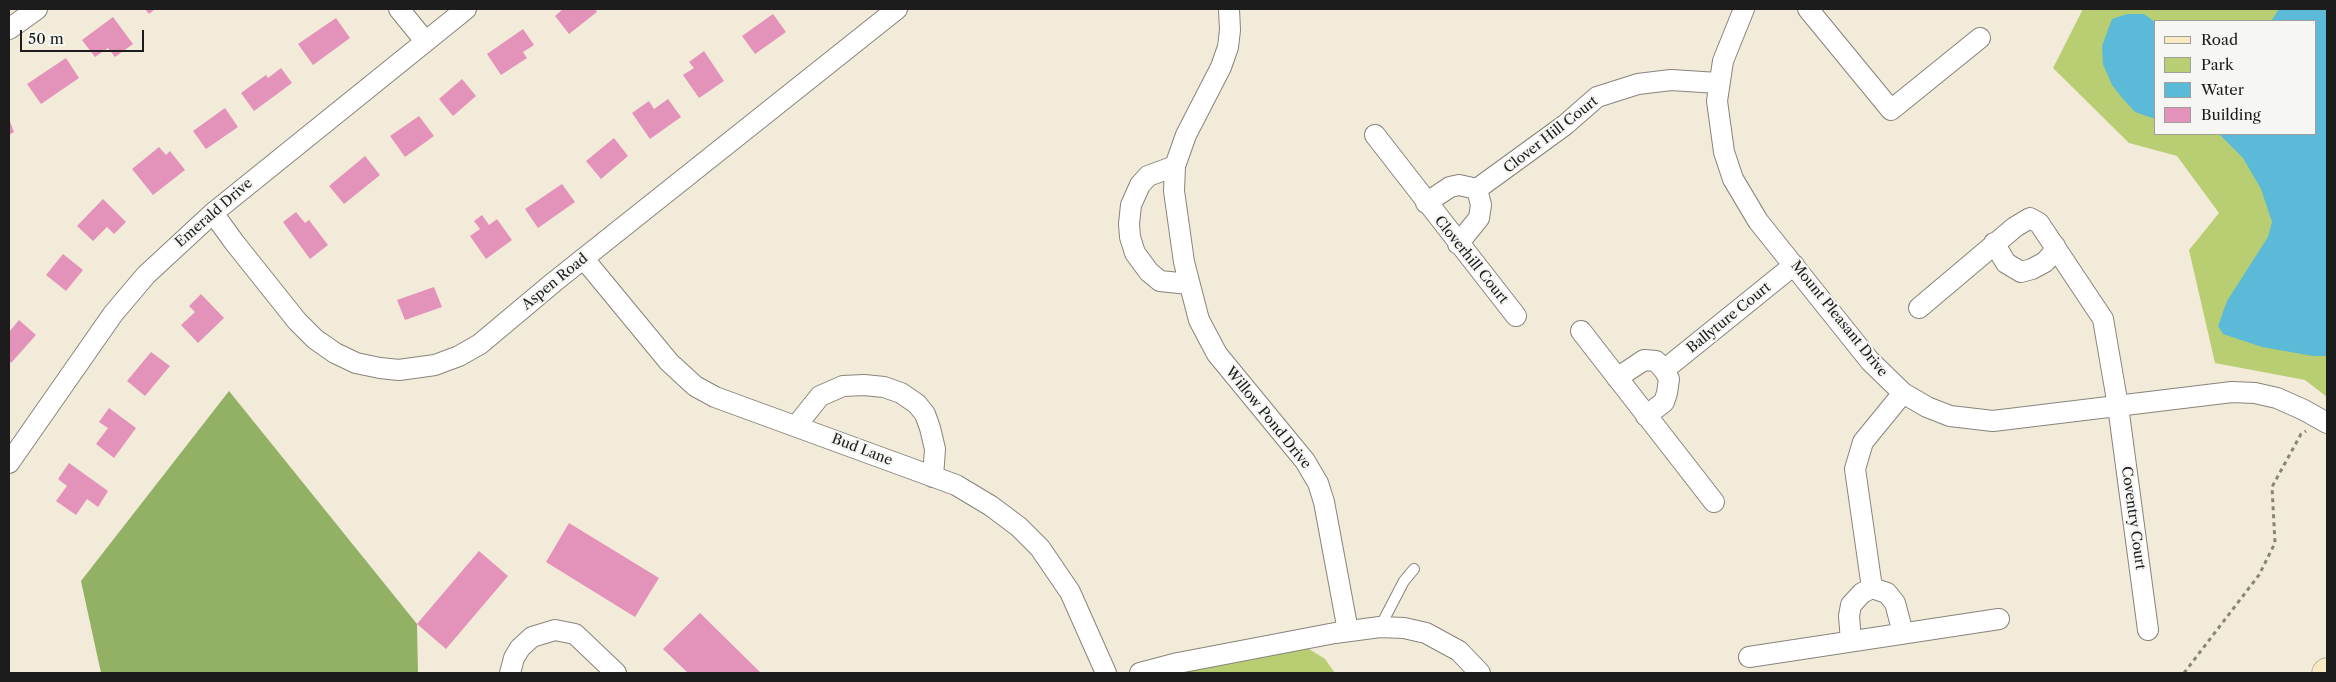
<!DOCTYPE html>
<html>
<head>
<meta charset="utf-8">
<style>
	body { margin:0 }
	#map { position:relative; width:2336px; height:682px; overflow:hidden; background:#f2ebda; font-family:"Libre Caslon Text",serif }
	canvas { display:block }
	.frame { position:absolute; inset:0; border:10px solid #1c1c1c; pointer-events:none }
	.legend { position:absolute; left:2154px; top:20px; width:162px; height:115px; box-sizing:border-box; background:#f6f6f2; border:1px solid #9f9f9c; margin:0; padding:6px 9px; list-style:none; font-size:15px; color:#1c1c1c }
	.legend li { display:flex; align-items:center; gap:10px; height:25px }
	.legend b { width:25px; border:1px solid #9f9f9c }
	.scale { position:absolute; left:20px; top:30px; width:124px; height:22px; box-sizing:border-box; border:2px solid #1c1c1c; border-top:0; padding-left:6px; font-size:15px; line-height:18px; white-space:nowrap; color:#1c1c1c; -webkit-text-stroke:4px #f6f6f2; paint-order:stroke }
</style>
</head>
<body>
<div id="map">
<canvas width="2336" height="682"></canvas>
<div class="frame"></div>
<ul class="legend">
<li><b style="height:6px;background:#f8e8c3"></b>Road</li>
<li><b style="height:14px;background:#b9ce72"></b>Park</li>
<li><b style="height:14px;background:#5abad8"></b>Water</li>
<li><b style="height:14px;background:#e392ba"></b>Building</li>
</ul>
<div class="scale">50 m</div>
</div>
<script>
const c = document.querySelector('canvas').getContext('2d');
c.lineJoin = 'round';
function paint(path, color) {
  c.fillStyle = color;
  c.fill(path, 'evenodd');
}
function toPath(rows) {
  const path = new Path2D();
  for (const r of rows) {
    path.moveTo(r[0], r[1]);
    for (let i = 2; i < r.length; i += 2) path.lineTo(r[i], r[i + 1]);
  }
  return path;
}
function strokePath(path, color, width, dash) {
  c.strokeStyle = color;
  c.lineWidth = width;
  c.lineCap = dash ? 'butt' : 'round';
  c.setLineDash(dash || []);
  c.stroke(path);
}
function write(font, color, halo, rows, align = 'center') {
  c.font = font + ' "Libre Caslon Text",serif';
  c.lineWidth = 4.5;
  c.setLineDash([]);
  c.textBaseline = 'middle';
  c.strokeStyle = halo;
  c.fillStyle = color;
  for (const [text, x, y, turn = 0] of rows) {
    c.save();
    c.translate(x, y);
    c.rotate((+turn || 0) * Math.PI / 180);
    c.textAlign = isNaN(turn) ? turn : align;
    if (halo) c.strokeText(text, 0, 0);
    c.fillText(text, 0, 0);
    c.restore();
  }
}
paint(toPath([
	[2083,9,2327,9,2327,397,2305,380,2215,363,2189,250,2219,213,2177,156,2129,143,2053,68],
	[2155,21,2315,21,2315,134,2155,134],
	[1298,642,1325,659,1335,673,1140,673]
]), '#b9ce72');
paint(toPath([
	[229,391,417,624,418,673,101,673,81,581]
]), '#92b164');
paint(toPath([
	[2279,9,2327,9,2327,356,2313,356,2262,347,2223,334,2218,326,2227,301,2268,237,2272,222,2261,189,2243,158,2220,135,2215,134,2315,134,2315,21,2271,21],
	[2127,14,2144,14,2155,22,2155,119,2135,112,2123,99,2112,85,2103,64,2102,46,2112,19]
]), '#5abad8');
paint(toPath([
	[145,9,155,9,149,14],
	[563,9,595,9,597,12,569,34,555,16],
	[773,14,786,32,755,54,742,36],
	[113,17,133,44,115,57,108,48,95,57,82,40],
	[336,18,350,38,313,65,298,44],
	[523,29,534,45,523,52,527,58,501,75,487,54],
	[704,51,724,81,699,98,683,75,694,68,689,62],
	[66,58,79,78,41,104,27,84],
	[281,68,292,83,254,111,241,93,266,75,268,78],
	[462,79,476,96,453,116,439,99],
	[668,99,681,117,650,139,632,113,649,101,654,109],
	[225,108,238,127,206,149,193,131],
	[419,116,434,136,405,157,390,136],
	[9,119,14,132,9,135],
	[614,138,628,156,601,179,586,161],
	[159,147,166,155,170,151,185,170,153,195,132,169],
	[365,156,380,175,344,204,329,186],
	[562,184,575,202,538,228,525,209],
	[103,199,126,222,114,234,107,227,93,241,77,226],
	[296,212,305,223,309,220,328,245,310,259,283,222],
	[482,215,489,225,497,219,512,240,486,259,470,236,480,229,474,221],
	[63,254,83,270,66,291,46,275],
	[434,287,442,307,405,320,397,300],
	[201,294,224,318,198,343,181,325,195,312,189,306],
	[19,320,36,335,11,363,9,361,9,332],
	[151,352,170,366,145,396,127,381],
	[109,408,136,428,114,458,96,444,108,428,99,422],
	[69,463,108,491,98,507,87,499,76,515,56,501,67,486,58,479],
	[569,523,659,578,635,617,546,562],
	[479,551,508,576,446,649,417,624],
	[700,613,761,673,688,673,663,649]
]), '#e392ba');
const lane = toPath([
	[1380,627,1404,581,1414,569]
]);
const street = toPath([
	[399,9,425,41],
	[1229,9,1230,30,1228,47,1221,67,1186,135,1175,166,1174,191,1184,262,1199,320,1217,354,1305,461,1318,483,1324,502,1348,631],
	[1744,9,1723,61,1717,101,1724,152,1733,179,1758,221,1870,361,1903,393,1927,407,1950,416,1993,421,2232,392,2255,393,2277,398,2304,410,2327,423],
	[1808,9,1891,110,1980,38],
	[9,29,37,9],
	[1375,135,1516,316],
	[1175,166,1148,176,1140,185,1131,205,1129,224,1130,237,1135,253,1149,272,1160,281,1189,284],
	[1477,189,1565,125,1597,97,1638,84,1671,80,1718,83],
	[1426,203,1450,187,1459,185,1477,189,1481,205,1479,218,1458,244],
	[213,213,234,242,297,321,315,339,335,353,356,363,380,368,399,370,435,365,459,356,480,344,554,282,897,9],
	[1994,243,2006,263,2021,272,2032,269,2045,262,2052,254,2055,246],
	[584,259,669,362,695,386,715,397,956,485,991,506,1019,527,1040,548,1070,592,1106,673],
	[1919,308,2015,227,2030,218,2039,223,2103,319,2118,406,2148,630],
	[1581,331,1714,502],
	[1664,370,1794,265],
	[1617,378,1644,360,1656,361,1664,370,1669,379,1667,393,1664,402,1646,416],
	[796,426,820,396,843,386,864,385,884,387,901,393,917,404,925,414,930,428,935,449,933,477],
	[9,463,113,314,146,275,213,213,466,9],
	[1872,588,1855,469,1863,442,1903,393],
	[1851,641,1849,616,1851,605,1862,593,1872,588,1887,593,1895,603,1903,633],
	[1749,657,1999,619],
	[510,673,514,658,520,648,532,637,555,630,575,634,616,673],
	[1140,673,1178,663,1335,633,1380,627,1404,628,1426,633,1459,651,1480,673]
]);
const secondary = toPath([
	[2326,673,2327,672]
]);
strokePath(lane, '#87847b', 12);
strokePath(street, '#87847b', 22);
strokePath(secondary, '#87847b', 29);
strokePath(toPath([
	[2184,673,2259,575,2275,543,2272,487,2301,434,2306,431]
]), '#87847b', 3, [4, 4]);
strokePath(lane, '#fff', 10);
strokePath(street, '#fff', 20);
strokePath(secondary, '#f8e8c3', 28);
write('14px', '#1c1c1c', '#f6f6f2', [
	["Clover Hill Court",1551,135,-38],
	["Emerald Drive",214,213,-41],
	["Cloverhill Court",1471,260,51],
	["Aspen Road",555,282,-39],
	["Ballyture Court",1729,318,-39],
	["Mount Pleasant Drive",1839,319,51],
	["Willow Pond Drive",1268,418,51],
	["Bud Lane",862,450,21],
	["Coventry Court",2133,518,82]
]);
</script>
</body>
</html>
